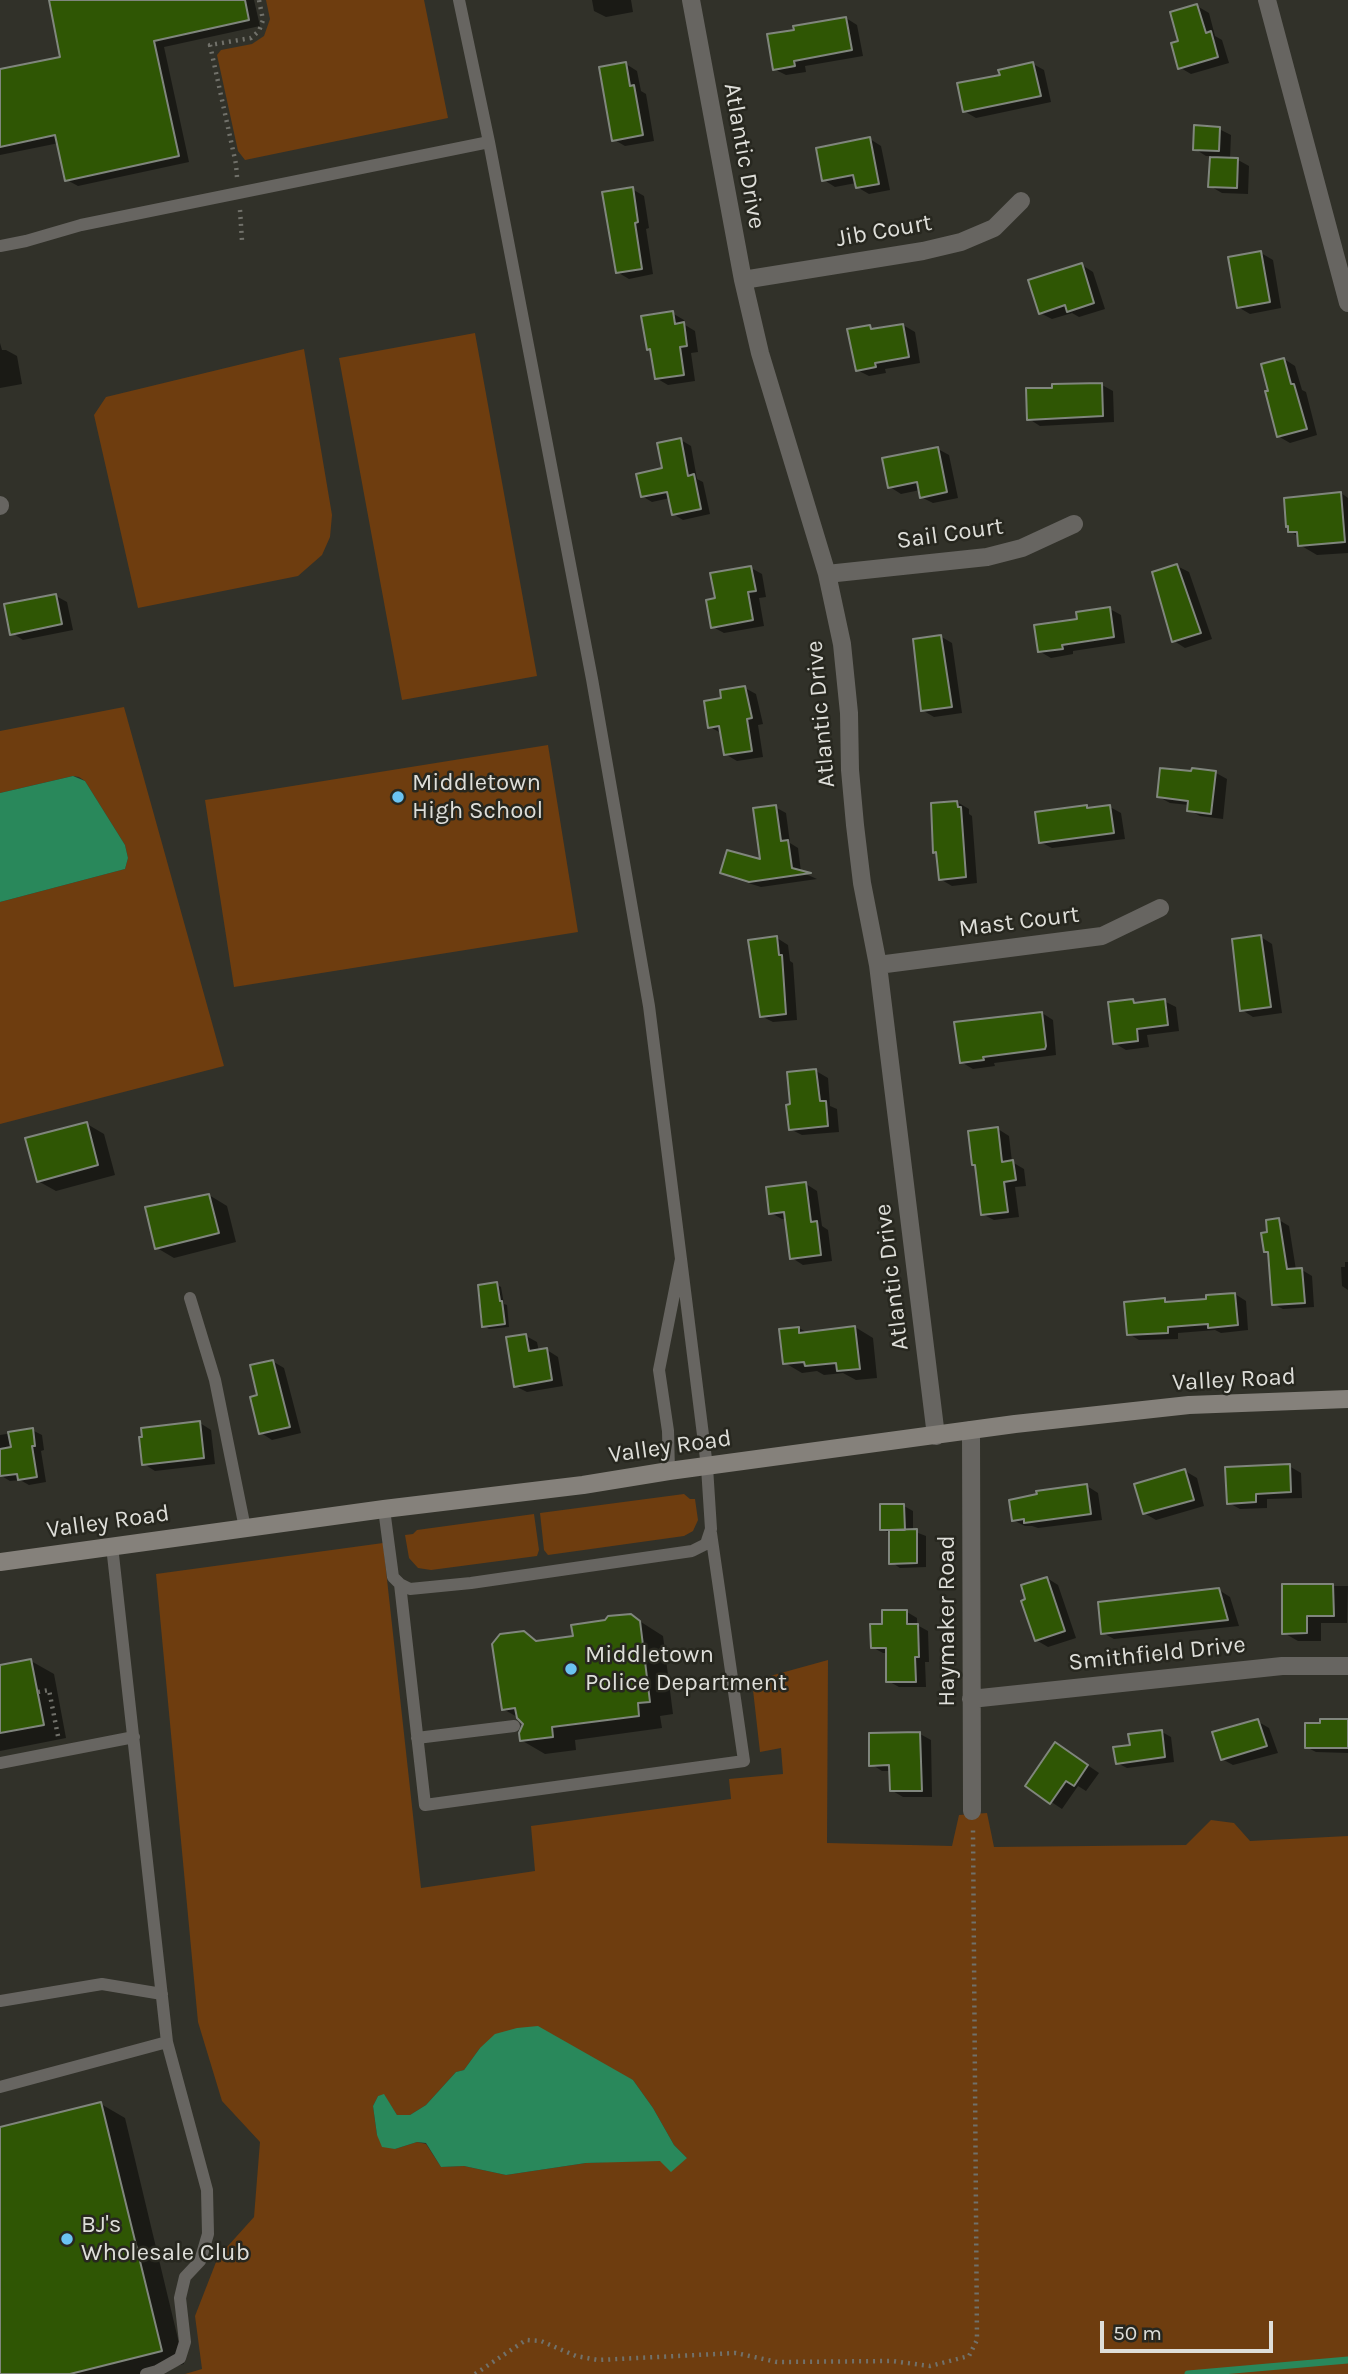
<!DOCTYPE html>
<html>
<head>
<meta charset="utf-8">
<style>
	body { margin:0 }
	#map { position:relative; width:1348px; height:2374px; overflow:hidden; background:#313129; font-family:Karla,sans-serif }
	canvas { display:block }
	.scale { position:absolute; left:1100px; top:2321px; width:173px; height:32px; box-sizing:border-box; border:4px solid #deded9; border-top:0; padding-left:9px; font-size:21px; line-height:24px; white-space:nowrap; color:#deded9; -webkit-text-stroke:5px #27271f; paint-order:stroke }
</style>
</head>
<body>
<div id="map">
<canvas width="1348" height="2374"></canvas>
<div class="scale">50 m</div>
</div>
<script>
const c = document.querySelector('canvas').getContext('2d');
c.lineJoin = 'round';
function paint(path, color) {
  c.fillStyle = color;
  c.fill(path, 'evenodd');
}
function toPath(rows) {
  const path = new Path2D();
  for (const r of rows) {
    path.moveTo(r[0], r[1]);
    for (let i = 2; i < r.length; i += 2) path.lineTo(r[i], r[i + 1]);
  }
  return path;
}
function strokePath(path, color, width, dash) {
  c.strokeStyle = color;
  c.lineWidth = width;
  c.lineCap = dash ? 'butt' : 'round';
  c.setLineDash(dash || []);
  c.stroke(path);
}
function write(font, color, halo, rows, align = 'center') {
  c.font = font + ' Karla,sans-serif';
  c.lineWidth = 5;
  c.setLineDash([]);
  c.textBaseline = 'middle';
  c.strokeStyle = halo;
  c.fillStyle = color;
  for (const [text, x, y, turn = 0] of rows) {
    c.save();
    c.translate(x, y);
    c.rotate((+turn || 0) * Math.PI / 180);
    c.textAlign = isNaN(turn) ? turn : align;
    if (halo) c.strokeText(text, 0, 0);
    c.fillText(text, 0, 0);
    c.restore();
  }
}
paint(toPath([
	[266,0,424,0,448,118,245,160,238,151,217,55,221,50,252,44,264,36,270,19],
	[475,333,537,676,402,700,339,358],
	[304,349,332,515,330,537,322,555,298,576,138,608,94,415,106,397],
	[124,707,224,1066,0,1124,0,902,125,869,128,858,125,845,85,781,79,777,73,776,0,793,0,731],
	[548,745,578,932,234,987,205,800],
	[684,1494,690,1499,695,1499,698,1520,693,1531,684,1536,548,1555,544,1550,540,1513],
	[534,1514,539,1550,537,1556,431,1570,418,1568,409,1558,405,1535,413,1534,417,1530],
	[383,1543,421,1888,535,1871,531,1826,731,1799,729,1779,783,1774,781,1748,760,1752,752,1681,828,1660,827,1843,952,1846,959,1815,987,1813,994,1847,1186,1845,1211,1820,1234,1823,1250,1841,1348,1836,1348,2374,185,2374,202,2369,195,2316,218,2257,254,2217,260,2142,222,2101,198,2022,156,1574],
	[480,2048,633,2080,653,2108,674,2145,687,2158,586,2163,506,2175,464,2166,441,2167,426,2144,417,2142,395,2149,377,2135,373,2106,378,2096,384,2095,397,2115,410,2115,426,2105,456,2072,464,2070]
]), '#6e3d0f');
paint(toPath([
	[73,776,85,781,125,845,128,858,125,869,0,902,0,793],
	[538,2026,633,2080,653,2108,674,2145,687,2158,671,2172,660,2161,586,2163,506,2175,464,2166,441,2167,426,2143,417,2142,395,2149,382,2147,377,2135,373,2106,378,2096,384,2094,397,2115,410,2115,426,2105,456,2072,464,2070,480,2048,495,2034,517,2028]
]), '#29885b');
paint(toPath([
	[50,0,254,0,260,26,164,47,189,162,78,186,67,180,59,143,0,155,0,71,62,58],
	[592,0,631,0,633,12,606,17,594,11],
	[1197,6,1209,13,1215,36,1222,40,1229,63,1191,74,1179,67,1180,42],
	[846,18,857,25,863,56,805,66,806,72,786,75,774,69,796,31],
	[626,64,637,71,641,91,646,94,654,141,625,146,613,139],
	[1033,64,1044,70,1051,102,976,118,964,111,1002,76],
	[1219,129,1231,135,1230,159,1238,160,1249,166,1248,194,1222,193,1210,186,1211,156,1206,156,1195,149],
	[870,139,881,146,890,190,869,194,857,187,856,183,835,187,824,180],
	[632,189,644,196,649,228,646,229,653,274,629,279,617,272],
	[1261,253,1273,260,1281,308,1250,314,1238,307],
	[1082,265,1093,272,1105,309,1079,317,1072,313,1052,319,1040,313],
	[672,313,684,320,685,325,695,331,698,352,691,353,695,381,668,385,656,378,652,351,648,349],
	[903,325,915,332,920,363,885,369,886,373,869,376,857,370,870,326,877,330],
	[0,343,2,350,6,350,17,356,22,384,0,388],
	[1284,359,1295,366,1302,390,1306,392,1317,435,1290,443,1278,436,1270,392],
	[1102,385,1113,391,1114,422,1040,426,1029,419],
	[681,440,691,446,697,479,703,482,710,514,683,520,673,514,670,498,652,502,642,496,664,469],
	[938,449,949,455,958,498,933,503,921,497,920,490,901,494,890,487],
	[1341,493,1348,498,1348,553,1317,555,1300,545,1299,537,1290,531],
	[1177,566,1189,572,1212,639,1185,648,1174,641],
	[751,568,762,574,766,597,759,598,764,626,724,633,713,627,717,600],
	[56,596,67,602,73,630,23,640,12,633],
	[1110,609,1121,615,1125,643,1073,651,1073,654,1051,658,1039,651,1079,620],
	[940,636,952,643,962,713,934,717,922,710],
	[745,688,756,694,763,724,758,725,763,757,737,761,725,754,721,733,710,727,723,700],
	[1216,773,1227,779,1223,819,1200,816,1189,810,1189,805,1170,803,1159,797],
	[957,802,969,809,969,814,972,816,977,883,952,886,940,879,938,853,935,852],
	[775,807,786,813,790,843,798,848,801,872,817,879,761,887,732,878,722,872,762,862],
	[1087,807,1091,809,1110,807,1121,813,1125,839,1052,848,1040,842],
	[1261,937,1272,944,1282,1013,1253,1017,1242,1010],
	[777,938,788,945,790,961,793,963,797,1020,773,1022,761,1016],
	[1133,1001,1138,1004,1164,1001,1176,1007,1179,1031,1147,1035,1149,1047,1126,1050,1114,1043],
	[1042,1013,1053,1020,1056,1055,994,1063,995,1066,973,1069,961,1062],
	[816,1071,828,1078,830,1106,837,1109,839,1132,802,1135,790,1129,792,1106],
	[87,1124,104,1134,115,1175,56,1191,38,1181],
	[998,1129,1009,1136,1012,1162,1024,1169,1026,1186,1015,1187,1019,1217,994,1220,982,1214,977,1166,974,1164],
	[806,1184,817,1191,822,1226,828,1230,832,1261,803,1265,792,1258,787,1219,782,1219,771,1213],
	[209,1195,227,1206,236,1242,174,1258,157,1248],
	[1279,1220,1289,1226,1296,1270,1302,1270,1312,1276,1314,1307,1283,1309,1273,1304,1270,1254,1266,1251,1269,1234],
	[1345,1262,1348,1262,1348,1290,1342,1286,1341,1267,1345,1267],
	[496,1284,501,1287,504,1304,507,1305,509,1327,489,1329,484,1326],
	[1235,1294,1246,1301,1248,1330,1221,1333,1215,1330,1178,1333,1178,1339,1139,1340,1129,1334,1164,1300,1171,1304,1208,1301],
	[855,1327,873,1338,877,1378,856,1380,843,1373,824,1375,817,1371,802,1373,785,1363,799,1328,808,1333],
	[526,1336,537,1342,539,1352,547,1350,558,1357,563,1386,527,1392,515,1386],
	[272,1361,284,1368,301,1433,272,1440,261,1433,260,1396],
	[200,1423,211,1430,215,1464,155,1471,144,1464,144,1438],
	[32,1430,42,1435,44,1450,41,1451,46,1482,29,1485,20,1480,10,1481,0,1475,0,1435],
	[1289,1466,1301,1473,1302,1498,1267,1499,1267,1508,1240,1509,1229,1503],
	[1185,1471,1197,1478,1204,1506,1156,1520,1144,1513],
	[1087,1486,1098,1493,1102,1520,1038,1528,1032,1526,1025,1526,1013,1520],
	[904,1506,913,1511,913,1531,926,1536,926,1567,900,1568,891,1562,891,1534,882,1529],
	[1047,1578,1058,1585,1076,1638,1048,1647,1036,1640],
	[1284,1586,1348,1586,1347,1623,1321,1623,1321,1641,1298,1641,1284,1633],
	[1219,1590,1230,1597,1239,1626,1114,1639,1103,1633],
	[907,1612,917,1618,917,1625,928,1631,929,1662,925,1662,926,1687,899,1687,888,1681,888,1653,883,1653,872,1647,884,1626],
	[630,1615,663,1636,673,1714,660,1716,662,1728,575,1740,576,1750,545,1754,521,1740,525,1724,519,1718,503,1709,523,1633,539,1642,575,1637],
	[31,1661,54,1674,66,1738,0,1751,0,1667],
	[1348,1720,1348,1753,1316,1752,1306,1747],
	[1257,1721,1269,1728,1278,1753,1233,1765,1222,1759],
	[1162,1732,1171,1737,1174,1762,1127,1768,1117,1763,1132,1746],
	[920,1734,931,1740,932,1797,903,1797,891,1790,891,1771,882,1771,871,1764],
	[1067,1751,1099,1773,1086,1791,1078,1786,1062,1809,1027,1786],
	[101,2104,125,2118,184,2364,146,2374,0,2374,0,2129]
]), '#0007');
strokePath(toPath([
	[1188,2374,1348,2360]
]), '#29885b', 7);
const building = toPath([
	[49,0,245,0,249,20,154,41,179,156,65,181,55,135,0,147,0,69,60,57,49,0],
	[1197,4,1206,33,1211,31,1218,57,1178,69,1171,43,1178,41,1170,12,1197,4],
	[846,17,852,50,794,61,795,66,773,70,767,34,794,30,793,26,846,17],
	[626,62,630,86,634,85,643,135,612,141,599,67,626,62],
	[1033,62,1041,96,963,112,957,83,1000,75,998,70,1033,62],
	[1194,125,1220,127,1219,151,1193,150,1194,125],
	[870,137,879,184,856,188,853,175,822,181,816,148,870,137],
	[1210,157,1238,158,1237,188,1208,187,1210,157],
	[633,187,638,222,635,223,642,269,616,273,602,192,633,187],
	[1261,251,1270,302,1237,308,1228,257,1261,251],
	[1082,263,1094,303,1067,312,1065,305,1039,314,1028,280,1082,263],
	[673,311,675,324,684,322,687,346,680,347,684,375,655,379,650,349,647,350,641,316,673,311],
	[903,324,909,357,875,363,876,367,856,371,847,329,870,325,871,329,903,324],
	[1284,358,1291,384,1294,384,1307,429,1277,437,1265,391,1268,391,1261,364,1284,358],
	[1102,383,1103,416,1027,420,1026,388,1052,388,1052,384,1102,383],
	[681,438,688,476,694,474,701,509,672,515,667,492,641,497,636,474,662,468,657,443,681,438],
	[938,447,947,492,920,498,917,482,888,488,882,458,938,447],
	[1341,492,1345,542,1298,546,1297,532,1288,532,1288,526,1286,527,1284,498,1341,492],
	[1177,564,1201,633,1172,642,1152,572,1177,564],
	[751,566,756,591,748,592,753,620,711,628,706,600,715,598,710,573,751,566],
	[56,594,62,624,10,635,4,604,56,594],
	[1110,607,1114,637,1062,645,1063,649,1038,652,1034,625,1077,619,1076,612,1110,607],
	[941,635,952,707,921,711,913,639,941,635],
	[745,686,752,718,747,719,752,751,724,755,719,726,708,728,704,701,721,698,720,690,745,686],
	[1160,768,1191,771,1192,768,1216,771,1211,814,1187,811,1188,801,1157,797,1160,768],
	[957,801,958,807,961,807,966,877,939,880,936,852,933,853,931,803,957,801],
	[776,805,781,841,788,840,792,868,811,873,749,882,720,873,727,850,760,859,753,808,776,805],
	[1087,805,1087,808,1110,805,1114,833,1039,843,1035,812,1087,805],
	[1261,935,1271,1007,1240,1011,1232,939,1261,935],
	[777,936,779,955,782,955,786,1014,760,1017,748,940,777,936],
	[1133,999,1134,1003,1165,999,1168,1025,1137,1029,1138,1041,1113,1044,1108,1002,1133,999],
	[1042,1012,1046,1046,1045,1049,983,1057,984,1060,960,1063,954,1022,1042,1012],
	[816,1069,820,1101,826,1101,828,1126,789,1130,786,1105,790,1104,787,1072,816,1069],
	[87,1122,98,1165,37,1182,25,1138,87,1122],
	[998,1127,1002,1162,1013,1160,1016,1180,1004,1182,1008,1212,981,1215,975,1165,972,1165,968,1131,998,1127],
	[806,1182,811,1222,817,1221,821,1255,790,1259,784,1212,769,1214,766,1187,806,1182],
	[209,1194,219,1233,155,1249,145,1207,209,1194],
	[1279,1218,1287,1269,1302,1268,1305,1303,1272,1305,1268,1252,1264,1252,1261,1233,1267,1232,1266,1220,1279,1218],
	[497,1282,500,1301,502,1301,505,1324,482,1327,478,1285,497,1282],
	[1235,1293,1238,1325,1208,1328,1208,1324,1168,1327,1168,1333,1127,1335,1124,1302,1165,1298,1165,1302,1206,1299,1206,1295,1235,1293],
	[855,1326,860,1369,837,1371,836,1363,805,1366,804,1362,783,1364,779,1329,799,1327,799,1333,855,1326],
	[526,1334,529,1351,547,1348,552,1380,514,1387,506,1337,526,1334],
	[273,1360,290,1427,259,1434,250,1397,257,1395,250,1365,273,1360],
	[200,1421,204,1458,142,1465,139,1437,142,1437,141,1428,200,1421],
	[33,1428,35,1446,32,1446,37,1477,18,1480,17,1474,0,1476,0,1449,11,1447,8,1432,33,1428],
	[1290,1464,1291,1492,1256,1494,1256,1502,1227,1504,1225,1467,1290,1464],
	[1185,1469,1194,1500,1143,1514,1134,1484,1185,1469],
	[1087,1484,1091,1514,1024,1523,1024,1519,1012,1521,1009,1500,1037,1494,1036,1491,1087,1484],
	[880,1504,904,1504,905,1530,880,1530,880,1504],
	[917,1529,917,1563,889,1564,889,1530,917,1529],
	[1047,1577,1065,1631,1035,1641,1021,1601,1025,1599,1021,1585,1047,1577],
	[1282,1584,1333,1584,1334,1616,1307,1616,1307,1633,1282,1634,1282,1584],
	[1219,1588,1228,1620,1101,1634,1098,1602,1219,1588],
	[882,1610,907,1610,907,1624,918,1624,919,1657,915,1657,916,1682,886,1682,886,1648,871,1648,870,1624,882,1624,882,1610],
	[631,1614,640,1621,650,1702,638,1703,639,1716,552,1727,553,1737,520,1741,519,1733,523,1724,517,1718,515,1708,502,1710,492,1644,500,1634,524,1631,536,1641,573,1636,571,1625,605,1620,608,1616,631,1614],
	[31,1659,44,1725,0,1733,0,1665,31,1659],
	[1258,1719,1267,1746,1221,1760,1212,1732,1258,1719],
	[1320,1719,1348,1719,1348,1748,1305,1748,1305,1723,1320,1723,1320,1719],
	[1162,1730,1165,1757,1116,1764,1113,1747,1130,1745,1128,1734,1162,1730],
	[920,1732,922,1791,890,1791,889,1765,869,1766,869,1733,920,1732],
	[1055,1742,1088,1765,1074,1786,1066,1781,1050,1804,1025,1786,1055,1742],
	[101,2102,162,2351,70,2374,0,2374,0,2127,101,2102]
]);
paint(building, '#2f5604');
strokePath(building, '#80867d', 2);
strokePath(toPath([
	[237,177,236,164,210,45,251,38,259,31,263,20,259,0],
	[240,210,242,241],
	[38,1692,49,1690,58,1736],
	[475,2374,526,2340,541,2341,576,2356,598,2360,736,2353,777,2362,892,2361,930,2366,969,2356,977,2340,973,1830]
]), '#71716a', 4.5, [2, 5]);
strokePath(toPath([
	[459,0,489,142,592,679,649,1006,681,1259],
	[0,246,26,241,81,225,489,142],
	[190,1298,215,1380,245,1528],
	[384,1509,393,1577,400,1584,410,1589,471,1583,692,1551,706,1544,711,1529,707,1467,681,1259,659,1370,668,1431,669,1471],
	[112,1546,167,2042,207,2190,208,2234,200,2261,185,2277,180,2298,185,2342,180,2358,157,2371,146,2374],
	[400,1584,425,1805,744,1761,711,1533],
	[417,1738,514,1726],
	[0,1763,134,1737],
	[0,2001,102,1984,162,1994],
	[0,2087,167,2042]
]), '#676561', 12);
strokePath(toPath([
	[691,0,743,280,760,353,827,574,842,644,849,713,850,770,855,825,862,883,878,965,936,1436],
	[1267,0,1348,303],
	[743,280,923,251,961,242,994,228,1021,201],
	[0,506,0,505],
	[827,574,987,557,1022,548,1074,524],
	[878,965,1102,936,1160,908],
	[971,1430,972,1811],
	[971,1699,1282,1666,1348,1666]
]), '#676561', 18);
strokePath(toPath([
	[0,1562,384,1509,583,1485,669,1471,1015,1424,1189,1405,1348,1399]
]), '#85817b', 18);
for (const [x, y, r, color] of [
	[398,797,7,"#6bc3f2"],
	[571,1669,7,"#6bc3f2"],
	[67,2239,7,"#6bc3f2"]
]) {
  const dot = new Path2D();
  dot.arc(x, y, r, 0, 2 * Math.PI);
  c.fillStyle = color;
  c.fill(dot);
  strokePath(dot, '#27271f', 2.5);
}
write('24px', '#deded9', '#27271f', [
	["Atlantic Drive",744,156,80],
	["Jib Court",884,231,-10],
	["Sail Court",950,534,-8],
	["Atlantic Drive",821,714,-95],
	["Mast Court",1019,922,-7],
	["Atlantic Drive",892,1277,-97],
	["Valley Road",1234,1380,-3],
	["Valley Road",670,1447,-8],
	["Valley Road",108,1522,-8],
	["Haymaker Road",947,1621,-90],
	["Smithfield Drive",1157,1654,-6]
]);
write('24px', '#deded9', '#27271f', [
	["Middletown",412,783],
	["High School",412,811],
	["Middletown",585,1655],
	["Police Department",585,1683],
	["BJ's",81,2225],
	["Wholesale Club",81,2253]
], 'left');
</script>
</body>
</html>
